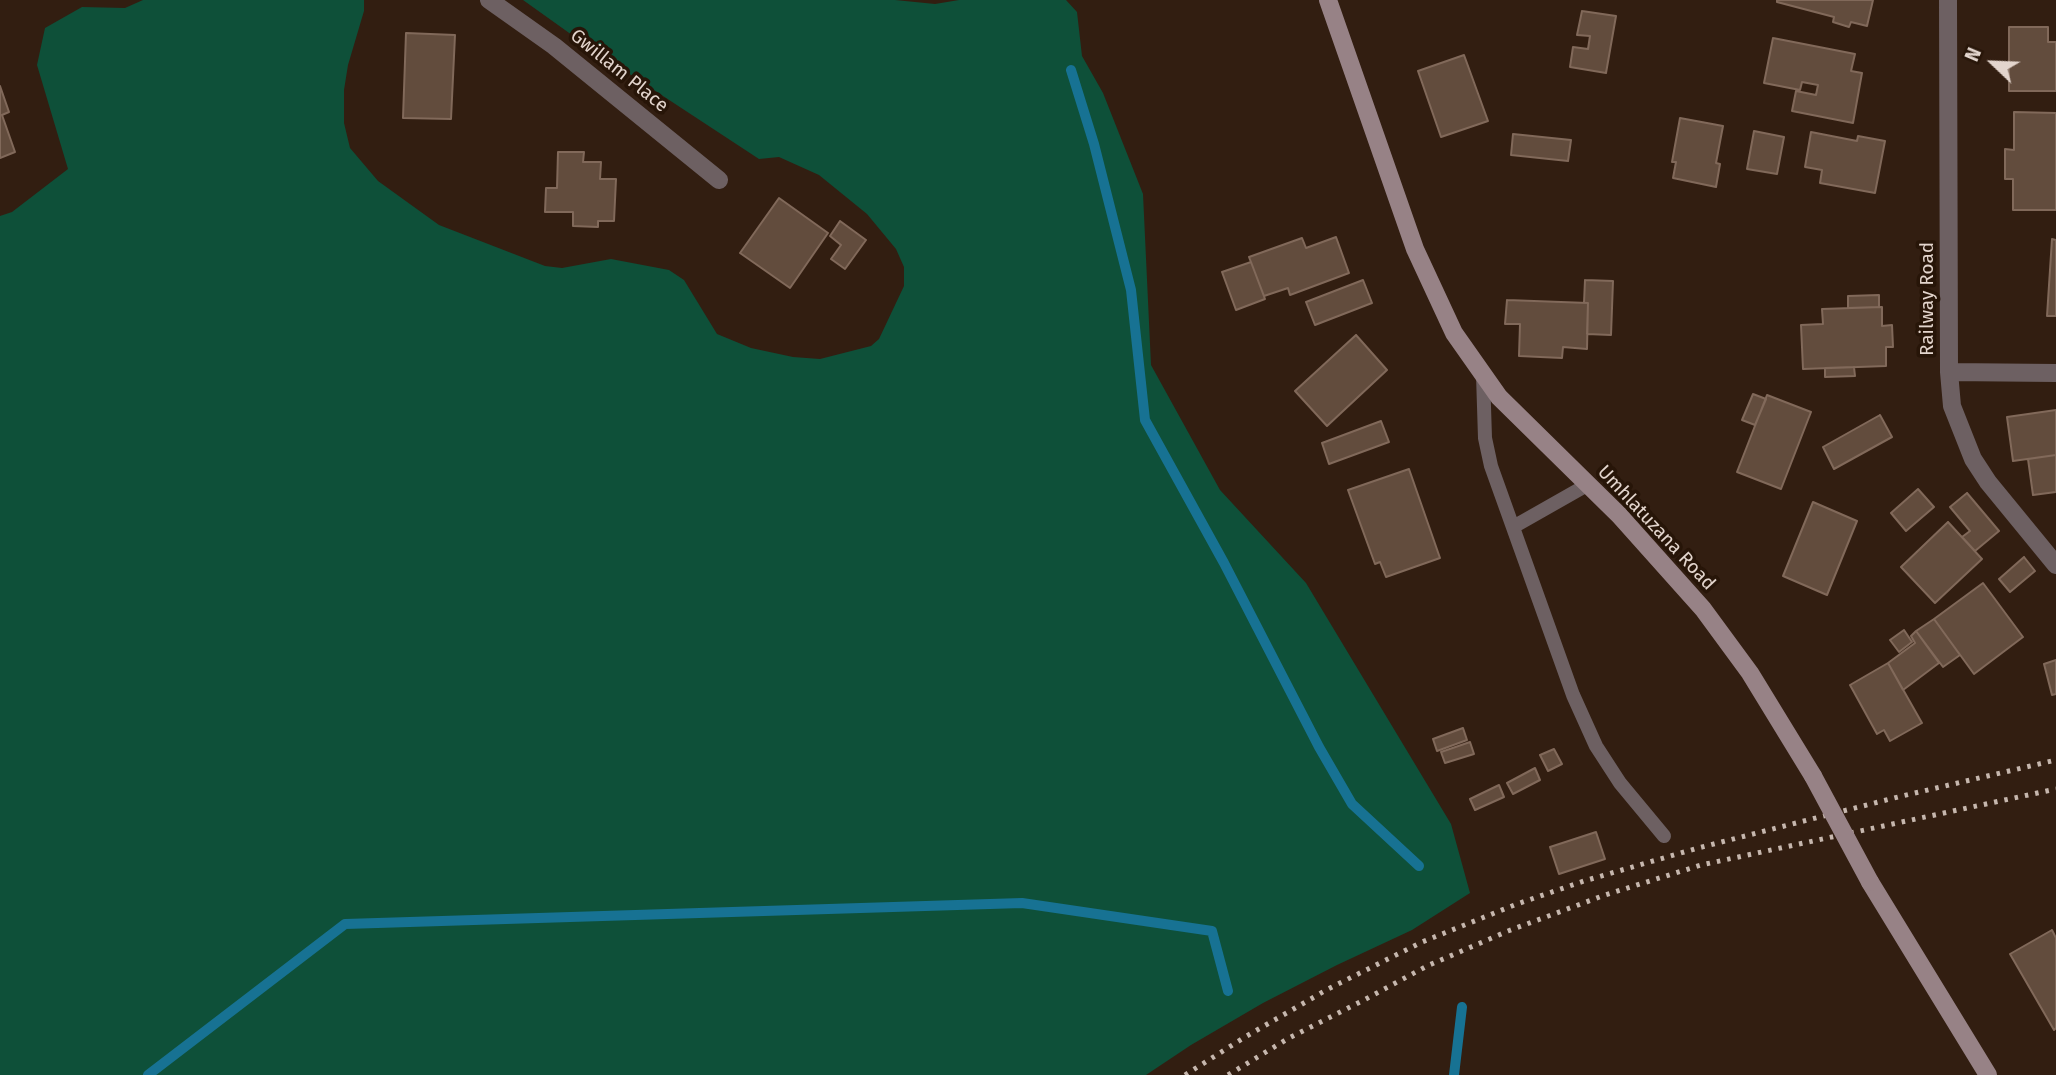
<!DOCTYPE html>
<html>
<head>
<meta charset="utf-8">
<style>
	body { margin:0 }
	#map { position:relative; width:2056px; height:1075px; overflow:hidden; background:#321e11; font-family:"Fira Sans",sans-serif }
	canvas { display:block }
	.north { position:absolute; left:1958px; top:28px; width:70px; height:70px; -webkit-text-stroke:5px #271508; paint-order:stroke; rotate:293deg; font-size:19px; font-weight:700; line-height:28px; text-align:center; color:#e3d5cd }
	.north::after { content:''; display:block; margin:auto; width:24px; height:32px; background:#e3d5cd; clip-path:polygon(50% 0,100% 100%,50% 72%,0 100%) }
</style>
</head>
<body>
<div id="map">
<canvas width="2056" height="1075"></canvas>
<div class="north">N</div>
</div>
<script>
const c = document.querySelector('canvas').getContext('2d');
c.lineJoin = 'round';
function paint(path, color) {
  c.fillStyle = color;
  c.fill(path, 'evenodd');
}
function toPath(rows) {
  const path = new Path2D();
  for (const r of rows) {
    path.moveTo(r[0], r[1]);
    for (let i = 2; i < r.length; i += 2) path.lineTo(r[i], r[i + 1]);
  }
  return path;
}
function strokePath(path, color, width, dash) {
  c.strokeStyle = color;
  c.lineWidth = width;
  c.lineCap = dash ? 'butt' : 'round';
  c.setLineDash(dash || []);
  c.stroke(path);
}
function write(font, color, halo, rows, align = 'center') {
  c.font = font + ' "Fira Sans",sans-serif';
  c.lineWidth = 7;
  c.setLineDash([]);
  c.textBaseline = 'middle';
  c.strokeStyle = halo;
  c.fillStyle = color;
  for (const [text, x, y, turn = 0] of rows) {
    c.save();
    c.translate(x, y);
    c.rotate((+turn || 0) * Math.PI / 180);
    c.textAlign = isNaN(turn) ? turn : align;
    if (halo) c.strokeText(text, 0, 0);
    c.fillText(text, 0, 0);
    c.restore();
  }
}
paint(toPath([
	[143,0,364,0,364,11,348,65,344,90,344,123,350,148,378,181,439,225,545,266,562,268,611,259,669,270,684,280,717,334,751,348,793,357,820,359,871,346,879,339,904,286,904,267,896,249,867,214,819,175,779,157,759,159,593,50,523,0,895,0,935,4,959,0,1066,0,1077,12,1082,56,1103,93,1143,194,1151,365,1220,490,1306,583,1451,824,1470,893,1412,930,1337,965,1263,1003,1191,1045,1146,1075,0,1075,0,216,12,212,68,169,37,65,45,28,82,7,125,8]
]), '#0e5039');
strokePath(toPath([
	[1071,70,1094,144,1131,290,1145,420,1224,563,1319,747,1352,804,1419,866],
	[148,1075,345,924,1022,903,1212,931,1228,991],
	[1454,1075,1462,1007]
]), '#177293', 10);
const building = toPath([
	[1777,0,1873,0,1867,26,1851,22,1849,27,1833,22,1834,17,1777,2,1777,0],
	[1582,11,1616,16,1606,73,1570,67,1573,47,1588,49,1590,36,1577,35,1582,11],
	[2009,27,2048,27,2048,42,2056,42,2056,91,2009,91,2009,27],
	[406,33,455,35,451,119,403,118,406,33],
	[1773,38,1855,54,1851,71,1862,73,1853,123,1792,111,1796,91,1816,95,1818,85,1802,82,1800,90,1764,83,1773,38],
	[1464,55,1488,121,1441,137,1418,71,1464,55],
	[0,86,9,112,2,115,15,152,0,158,0,86],
	[2014,112,2056,113,2056,210,2013,210,2013,179,2005,179,2005,149,2014,150,2014,112],
	[1680,118,1723,126,1716,163,1720,164,1716,187,1673,178,1676,162,1672,162,1680,118],
	[1754,131,1784,137,1777,174,1747,169,1754,131],
	[1811,132,1857,141,1858,136,1885,141,1875,193,1820,183,1822,170,1805,167,1811,132],
	[1513,134,1571,140,1568,161,1511,155,1513,134],
	[558,152,584,152,583,162,601,162,600,179,616,179,614,221,598,221,598,227,573,226,573,212,545,212,546,188,557,188,558,152],
	[779,198,828,233,790,288,740,253,779,198],
	[840,221,866,240,845,269,831,259,841,245,830,236,840,221],
	[1336,237,1349,273,1290,295,1288,288,1264,296,1249,257,1302,238,1306,248,1336,237],
	[2052,239,2056,240,2056,316,2047,316,2052,239],
	[1251,262,1265,299,1236,310,1222,272,1251,262],
	[1363,280,1372,303,1315,325,1306,302,1363,280],
	[1585,280,1613,281,1611,335,1587,334,1588,303,1584,303,1585,280],
	[1879,295,1879,307,1848,308,1848,296,1879,295],
	[1507,300,1588,303,1587,349,1563,347,1562,358,1519,356,1520,324,1505,324,1507,300],
	[1882,307,1882,326,1892,325,1893,347,1886,347,1886,366,1803,369,1801,325,1823,324,1822,309,1882,307],
	[1356,335,1387,370,1327,426,1295,391,1356,335],
	[1854,367,1855,376,1825,377,1825,368,1854,367],
	[1753,394,1766,399,1755,425,1742,420,1753,394],
	[1767,395,1811,412,1781,489,1737,472,1767,395],
	[2056,410,2056,455,2013,461,2007,417,2056,410],
	[1880,415,1892,437,1834,469,1823,447,1880,415],
	[1381,421,1389,442,1329,464,1322,443,1381,421],
	[2056,455,2056,492,2033,495,2028,459,2056,455],
	[1409,469,1440,558,1386,577,1380,562,1375,564,1348,490,1409,469],
	[1918,489,1934,507,1906,531,1891,513,1918,489],
	[1967,493,1999,531,1975,551,1962,537,1970,531,1950,507,1967,493],
	[1813,502,1857,521,1827,595,1783,576,1813,502],
	[1948,522,1982,559,1935,603,1901,567,1948,522],
	[2024,557,2035,571,2010,592,1999,579,2024,557],
	[1983,583,2023,637,1974,674,1934,619,1983,583],
	[1934,619,1960,655,1943,667,1916,631,1934,619],
	[1904,630,1912,642,1899,652,1890,640,1904,630],
	[1916,631,1939,663,1903,690,1888,663,1915,643,1911,636,1916,631],
	[2056,660,2056,694,2052,695,2044,664,2056,660],
	[1888,663,1922,723,1890,741,1884,730,1877,734,1850,685,1888,663],
	[1463,728,1467,740,1437,751,1433,739,1463,728],
	[1470,742,1474,754,1445,763,1441,752,1470,742],
	[1554,749,1562,764,1548,771,1540,755,1554,749],
	[1535,768,1540,780,1513,794,1507,783,1535,768],
	[1499,785,1504,797,1475,810,1470,799,1499,785],
	[1596,832,1605,859,1559,874,1550,847,1596,832],
	[2052,930,2056,938,2056,1028,2054,1030,2010,954,2052,930]
]);
paint(building, '#624c3d');
strokePath(building, '#81695a', 2);
strokePath(toPath([
	[1483,375,1485,438,1491,466,1573,695,1596,746,1620,783,1664,836],
	[1513,527,1587,485]
]), '#6d6062', 14);
strokePath(toPath([
	[489,0,554,46,719,180],
	[1948,0,1949,372,1952,406,1973,459,1988,482,2056,565],
	[1949,372,2056,373]
]), '#6d6062', 18);
strokePath(toPath([
	[1328,0,1415,249,1454,333,1499,397,1619,515,1703,609,1750,673,1813,776],
	[1870,882,1988,1075]
]), '#978286', 18);
strokePath(toPath([
	[1185,1075,1245,1037,1328,989,1422,942,1517,904,1584,881,1698,848,1902,796,2056,760],
	[1228,1075,1289,1038,1364,1000,1427,966,1508,931,1605,895,1701,865,2056,789]
]), '#c6b7ae', 5, [3.5, 7]);
strokePath(toPath([
	[1813,776,1870,882]
]), '#978286', 18);
write('19px', '#e3d5cd', '#271508', [
	["Gwillam Place",619,71,39],
	["Railway Road",1928,299,-90],
	["Umhlatuzana Road",1656,528,47]
]);
</script>
</body>
</html>
